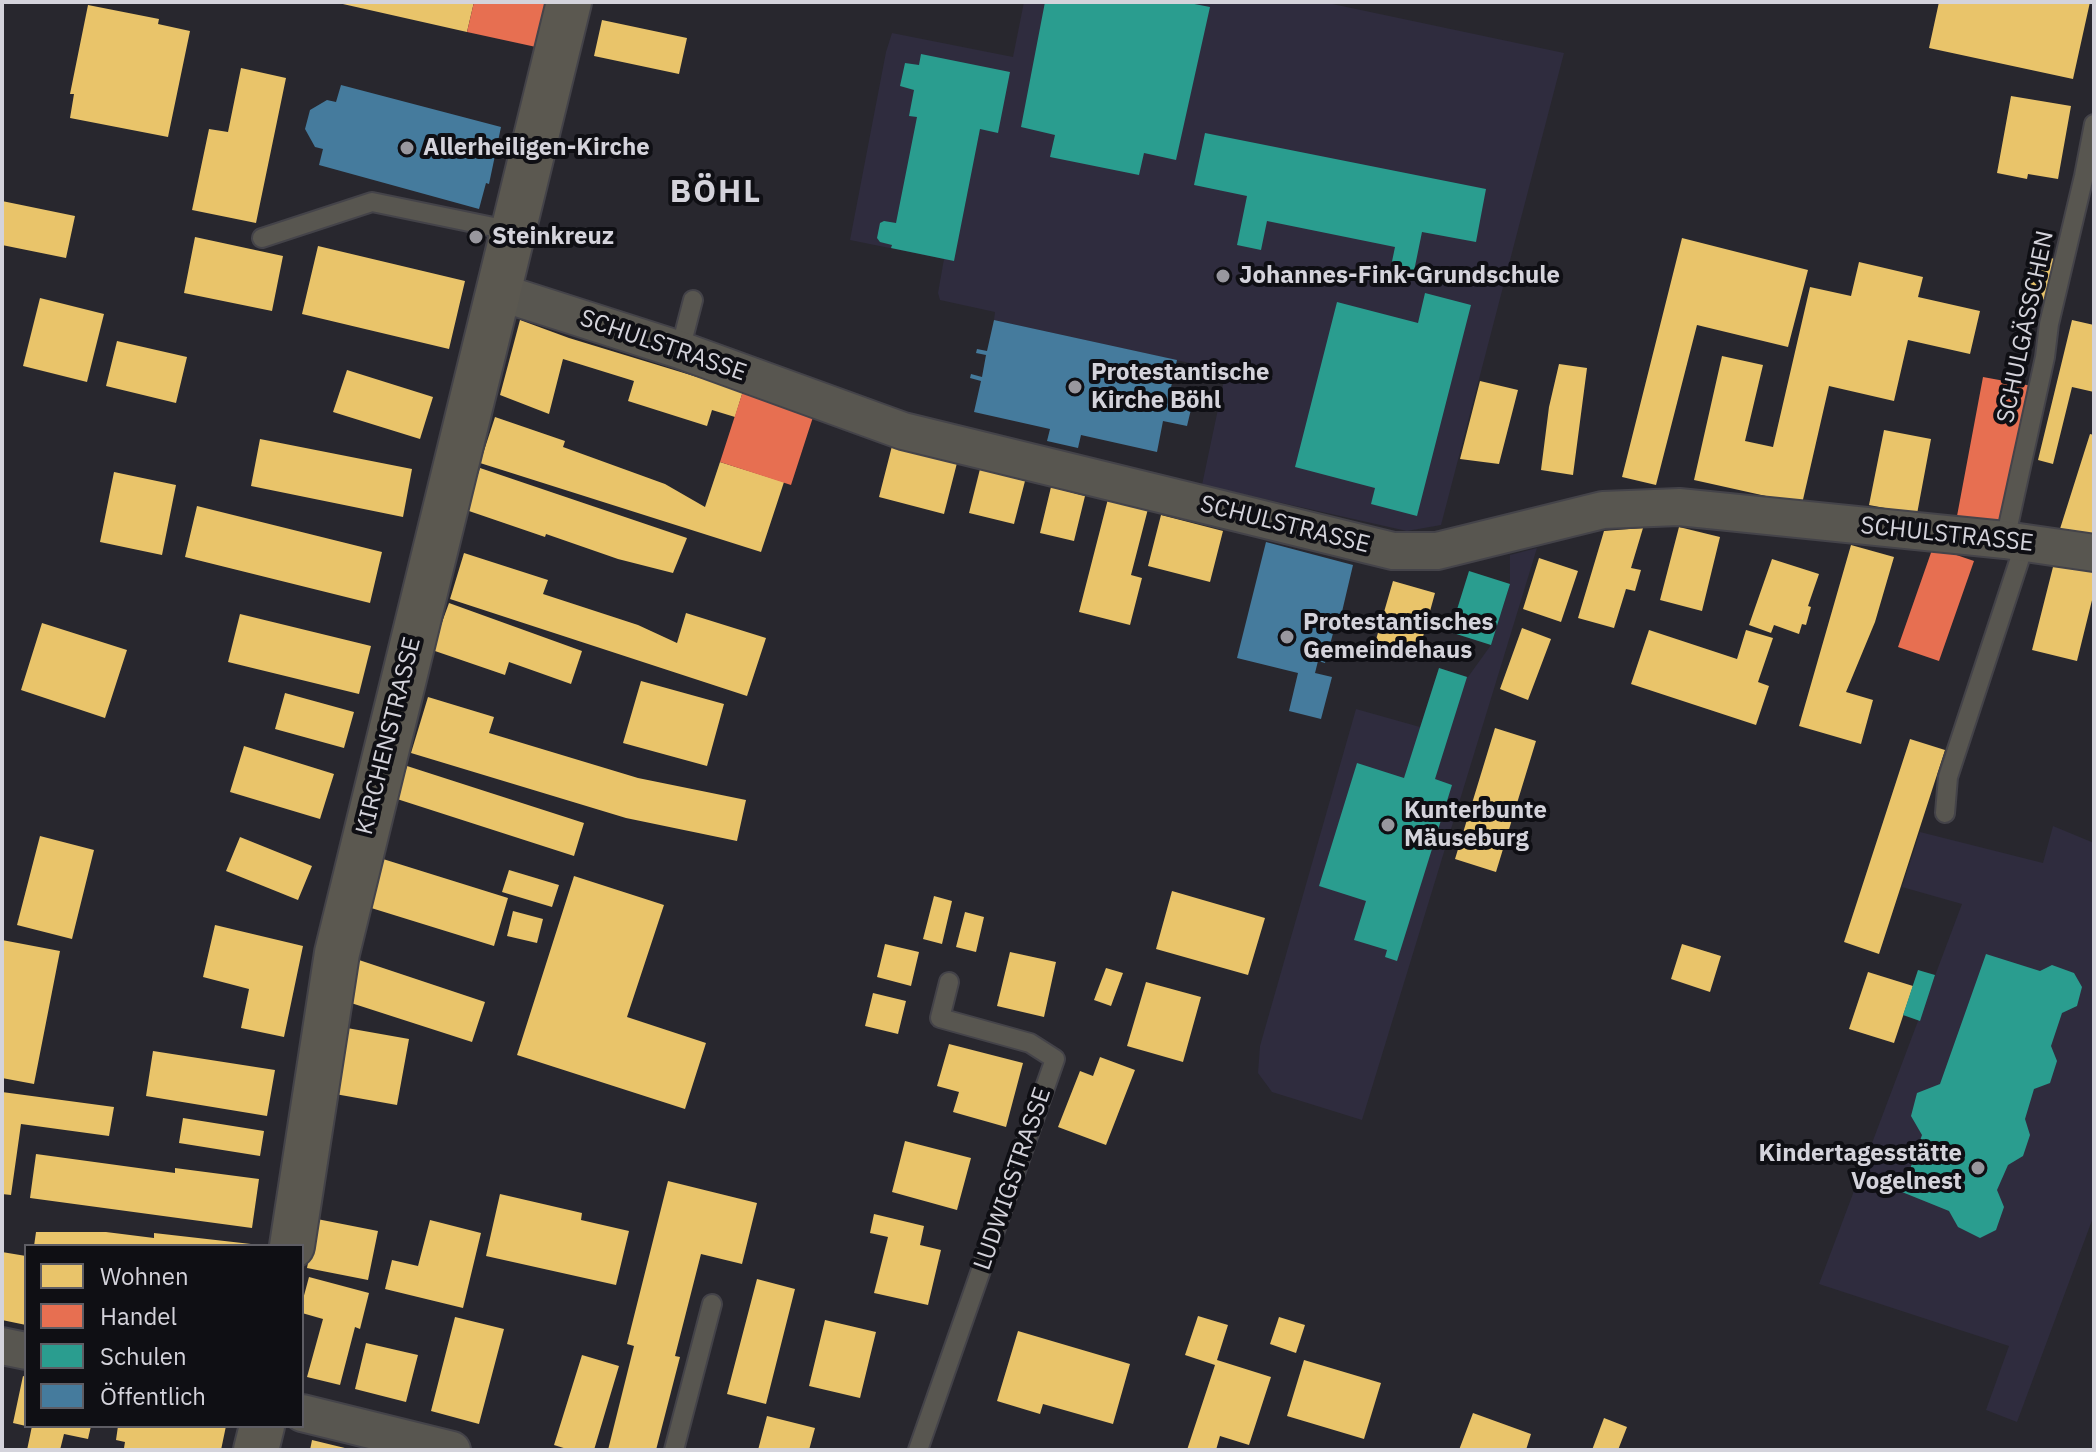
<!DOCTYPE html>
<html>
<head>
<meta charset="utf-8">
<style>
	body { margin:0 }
	#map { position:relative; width:2096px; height:1452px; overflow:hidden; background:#28272e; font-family:"IBM Plex Sans",sans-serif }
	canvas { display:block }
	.frame { position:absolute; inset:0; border:4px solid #d4d3db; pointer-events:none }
	.legend { position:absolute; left:24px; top:1244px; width:280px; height:184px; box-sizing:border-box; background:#0f0f14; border:2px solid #5e5d64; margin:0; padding:10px 14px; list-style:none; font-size:24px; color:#d4d3db }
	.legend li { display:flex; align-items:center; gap:16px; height:40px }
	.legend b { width:40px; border:2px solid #5e5d64 }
</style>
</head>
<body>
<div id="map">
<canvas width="2096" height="1452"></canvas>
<div class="frame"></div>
<ul class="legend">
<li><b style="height:22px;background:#e9c46a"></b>Wohnen</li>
<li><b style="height:22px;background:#e76f51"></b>Handel</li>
<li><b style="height:22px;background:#2a9d8f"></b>Schulen</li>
<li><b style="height:22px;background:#457b9d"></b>Öffentlich</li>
</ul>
</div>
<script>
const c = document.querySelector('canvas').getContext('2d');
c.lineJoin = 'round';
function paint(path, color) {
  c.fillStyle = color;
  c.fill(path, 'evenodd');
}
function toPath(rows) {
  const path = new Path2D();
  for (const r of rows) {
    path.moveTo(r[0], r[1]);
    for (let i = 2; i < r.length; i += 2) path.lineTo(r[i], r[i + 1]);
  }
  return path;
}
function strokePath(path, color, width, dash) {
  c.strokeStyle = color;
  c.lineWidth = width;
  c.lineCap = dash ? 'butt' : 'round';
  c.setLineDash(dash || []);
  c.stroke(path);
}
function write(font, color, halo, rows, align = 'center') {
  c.font = font + ' "IBM Plex Sans",sans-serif';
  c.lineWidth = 8;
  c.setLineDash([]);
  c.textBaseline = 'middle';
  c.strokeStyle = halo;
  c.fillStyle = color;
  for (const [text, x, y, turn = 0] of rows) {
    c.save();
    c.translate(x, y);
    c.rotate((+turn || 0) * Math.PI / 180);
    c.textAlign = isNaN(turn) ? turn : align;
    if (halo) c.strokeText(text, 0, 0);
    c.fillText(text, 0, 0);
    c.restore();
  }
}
paint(toPath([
	[1024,2,1323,2,1564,53,1441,525,1407,531,1202,485,1226,371,994,320,995,312,940,300,938,293,944,259,850,240,886,52,892,33,1013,57],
	[1537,548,1362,1120,1272,1092,1258,1073,1260,1046,1356,709,1420,727,1439,668,1468,677,1491,645,1510,584,1510,555],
	[2053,826,2094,843,2094,1215,2017,1422,1986,1410,2009,1346,1819,1284,1962,904,1902,887,1920,832,2043,863]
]), '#2f2c3e');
paint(toPath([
	[334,2,474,2,467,32],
	[1939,2,2090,2,2073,79,1929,48],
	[88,5,159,19,158,24,190,31,168,137,70,118,74,94,70,94],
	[602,20,687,38,679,74,594,56],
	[241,68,286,78,256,223,192,210,209,129,228,132],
	[2011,96,2071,106,2058,179,2028,174,2027,179,1997,173],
	[2,201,75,216,66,258,2,245],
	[195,237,283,256,272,311,184,293],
	[1682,238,1808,270,1788,347,1697,325,1656,485,1622,477],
	[318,246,465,281,449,349,302,314],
	[2033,254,2055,259,2046,300,2024,296],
	[1859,262,1923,277,1918,297,1980,311,1970,354,1908,340,1894,401,1829,386,1802,504,1694,480,1722,356,1763,365,1745,441,1773,447,1810,287,1851,296],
	[40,298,104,314,87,382,23,366],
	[520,320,569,338,743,391,735,417,712,410,707,426,628,401,634,381,563,359,549,414,500,395],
	[2072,320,2094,325,2094,392,2072,387,2053,464,2038,460],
	[117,341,187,357,176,403,106,386],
	[1559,364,1587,368,1573,475,1541,470,1549,407],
	[347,370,433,397,420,439,333,412],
	[1480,381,1518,390,1499,464,1460,459],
	[495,417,565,441,563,447,665,484,705,507,720,462,784,482,761,552,480,463],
	[1884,430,1931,439,1917,514,1869,505],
	[2090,434,2094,435,2094,536,2059,532],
	[260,439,412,469,403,517,251,486],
	[892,446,957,463,944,514,879,497],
	[480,468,687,538,673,573,618,559,546,534,545,537,466,510],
	[980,469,1025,481,1014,524,969,513],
	[114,472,176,485,162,555,100,542],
	[1051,487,1085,496,1074,541,1040,533],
	[1109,495,1149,505,1131,575,1142,578,1130,625,1079,612],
	[197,506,382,552,370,603,185,557],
	[1161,515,1223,531,1210,582,1148,566],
	[1679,527,1720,537,1702,611,1660,600],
	[1643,528,1631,568,1641,570,1635,591,1626,589,1614,628,1578,618,1604,531],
	[1851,545,1894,557,1875,622,1846,692,1873,700,1861,744,1799,726],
	[464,553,548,580,543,594,638,625,677,643,686,613,766,638,747,696,450,599],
	[1539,558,1578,571,1561,622,1523,609],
	[1772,559,1819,574,1808,606,1811,607,1806,625,1802,624,1799,634,1774,625,1771,633,1749,625],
	[2055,559,2094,568,2094,592,2077,661,2032,650],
	[1393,581,1435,593,1418,655,1375,643],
	[449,603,582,651,571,684,509,662,505,675,432,650],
	[240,614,371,646,359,694,228,662],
	[42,623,127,650,105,718,21,690],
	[1522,628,1551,639,1528,700,1500,689],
	[1649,630,1737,659,1746,630,1773,638,1758,682,1769,686,1756,725,1631,684],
	[641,681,724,704,707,766,623,743],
	[285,693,354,712,344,748,275,729],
	[428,697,494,717,489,733,638,778,746,800,737,841,626,818,411,753],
	[1495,728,1536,741,1496,872,1455,859],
	[1910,739,1945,750,1879,954,1844,942],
	[244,746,334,774,320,819,230,792],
	[407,766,584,823,574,856,397,799],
	[40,836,94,850,72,939,17,925],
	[240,837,312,866,298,900,226,871],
	[383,859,508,898,494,946,368,907],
	[509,870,559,885,552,907,502,892],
	[574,876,664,905,627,1017,706,1043,685,1109,517,1055],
	[1172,891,1265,918,1248,975,1156,949],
	[934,896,952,901,942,944,923,939],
	[513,911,543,919,537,943,507,936],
	[965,912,984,917,976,952,956,947],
	[215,925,303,946,284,1037,241,1028,249,989,203,977],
	[2,940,60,951,34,1084,2,1078],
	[885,944,919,952,911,986,877,977],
	[1682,944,1721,956,1710,992,1671,979],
	[1010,952,1056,962,1044,1017,997,1006],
	[356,959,485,1002,472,1042,348,1002],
	[1106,968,1123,973,1111,1006,1094,1000],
	[1868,972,1913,986,1894,1043,1849,1029],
	[1146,982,1201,997,1183,1062,1127,1046],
	[873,993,906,1001,898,1034,865,1026],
	[347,1028,409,1039,397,1105,335,1094],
	[949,1044,1023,1063,1006,1127,953,1112,959,1092,937,1086],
	[153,1051,275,1070,267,1116,146,1096],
	[1100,1057,1135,1070,1106,1145,1058,1127,1080,1071,1093,1076],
	[2,1092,114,1107,109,1136,21,1124,11,1195,2,1194],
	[183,1118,264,1131,260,1156,179,1143],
	[905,1141,971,1158,957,1210,892,1192],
	[36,1154,175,1173,175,1168,259,1179,252,1228,30,1198],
	[668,1181,757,1203,742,1264,701,1254,675,1356,680,1357,656,1450,608,1450,634,1346,627,1344],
	[500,1194,582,1213,581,1220,629,1231,616,1285,486,1256],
	[874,1214,924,1226,920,1245,941,1250,928,1305,874,1293,888,1237,870,1233],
	[317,1219,378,1231,368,1280,307,1268],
	[430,1220,481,1233,463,1308,385,1289,392,1260,418,1266],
	[36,1232,106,1232,154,1238,154,1233,251,1244,251,1246,34,1246],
	[2,1252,26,1256,26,1325,2,1320],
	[309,1277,369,1293,360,1329,355,1327,340,1385,307,1377,323,1319,302,1313,302,1303],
	[757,1279,795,1289,766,1404,727,1394],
	[1198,1316,1228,1325,1217,1360,1271,1377,1249,1445,1220,1436,1216,1450,1187,1450,1215,1365,1185,1355],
	[455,1317,504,1329,479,1424,431,1411],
	[1279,1317,1305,1325,1296,1353,1270,1344],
	[825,1320,876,1332,860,1398,809,1386],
	[1018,1331,1130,1364,1113,1424,1043,1404,1040,1414,997,1401],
	[366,1343,418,1355,406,1402,355,1389],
	[582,1355,619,1366,594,1450,570,1450,554,1445],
	[1304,1360,1381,1383,1364,1439,1287,1416],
	[23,1376,26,1377,26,1426,13,1423],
	[1473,1413,1531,1434,1526,1450,1459,1450],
	[767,1416,815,1428,809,1450,758,1450],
	[1604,1418,1627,1427,1618,1450,1592,1450],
	[32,1426,91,1426,88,1439,64,1434,60,1450,27,1450],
	[118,1426,226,1426,221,1450,136,1450,124,1448,125,1442,116,1440],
	[312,1440,349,1449,349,1450,310,1450]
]), '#e9c46a');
paint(toPath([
	[474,2,546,2,536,47,467,32],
	[1983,377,2032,386,2007,525,1957,516],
	[743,391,814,414,791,485,720,462],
	[1933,547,1974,561,1939,661,1898,647]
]), '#e76f51');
paint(toPath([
	[1045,2,1184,2,1210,7,1176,160,1144,153,1139,175,1050,157,1055,135,1021,127],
	[921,54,1010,72,998,133,980,129,954,261,891,248,892,245,880,242,877,238,880,223,884,221,896,223,917,117,909,116,914,90,900,86,905,63,919,65],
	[1205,133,1486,189,1476,242,1422,232,1412,281,1389,276,1395,247,1267,221,1261,250,1237,245,1247,196,1194,185],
	[1425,293,1471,305,1417,516,1371,504,1375,488,1295,467,1337,302,1418,323],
	[1469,571,1510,584,1491,645,1450,632],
	[1439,668,1467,677,1435,779,1452,785,1397,961,1385,957,1387,950,1354,940,1366,901,1319,886,1357,763,1404,778],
	[1986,954,2040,971,2052,965,2074,973,2082,987,2077,1006,2062,1013,2051,1046,2057,1061,2050,1083,2034,1089,2025,1119,2030,1135,2023,1156,2008,1165,1997,1190,2004,1207,1996,1230,1980,1238,1958,1227,1949,1211,1902,1192,1922,1135,1911,1116,1917,1093,1940,1084],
	[1918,970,1935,975,1920,1021,1903,1015]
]), '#2a9d8f');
paint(toPath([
	[341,85,501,127,489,184,486,183,479,209,319,165,323,149,315,147,305,129,310,110,327,100,336,102],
	[994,320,1177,360,1170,392,1194,397,1187,426,1163,421,1157,452,1081,435,1078,448,1047,441,1050,429,974,412,981,381,970,378,971,374,982,377,986,355,976,353,977,349,987,351],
	[1266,542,1353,565,1341,616,1338,615,1325,663,1318,661,1315,673,1332,677,1321,719,1289,711,1298,673,1237,658]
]), '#457b9d');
const lane = toPath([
	[262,238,372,202,513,231],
	[680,350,693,300],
	[2005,540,2045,357,2049,324,2084,176,2094,124],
	[1945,813,1948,777,2025,543],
	[674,1450,712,1304],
	[918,1450,1055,1059,1030,1043,940,1018,949,982]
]);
const street = toPath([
	[499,292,680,350,903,431,1393,551,1437,551,1603,510,1679,507,2005,540,2094,553],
	[2,1346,26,1351],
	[302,1413,452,1450]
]);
const secondary = toPath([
	[292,1246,337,953,569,2],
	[256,1450,262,1426]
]);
strokePath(lane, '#444349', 22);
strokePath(street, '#444349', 40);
strokePath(secondary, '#444349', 48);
strokePath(lane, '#585650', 18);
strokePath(street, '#585650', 36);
strokePath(secondary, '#5b5850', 44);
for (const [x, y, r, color] of [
	[407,148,8,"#98979e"],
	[476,237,8,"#98979e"],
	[1223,276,8,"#98979e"],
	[1075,387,8,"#98979e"],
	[1287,637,8,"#98979e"],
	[1388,825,8,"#98979e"],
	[1978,1168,8,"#98979e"]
]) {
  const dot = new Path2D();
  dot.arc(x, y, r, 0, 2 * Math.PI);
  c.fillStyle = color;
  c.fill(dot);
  strokePath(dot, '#0f0f14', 3);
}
write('bold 24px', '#d4d3db', '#0f0f14', [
	["Allerheiligen-Kirche",423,148],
	["Steinkreuz",492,237],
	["Johannes-Fink-Grundschule",1239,276],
	["Protestantische",1091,373],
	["Kirche Böhl",1091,401],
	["Protestantisches",1303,623],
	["Gemeindehaus",1303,651],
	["Kunterbunte",1404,811],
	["Mäuseburg",1404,839],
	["Kindertagesstätte",1962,1154,"right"],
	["Vogelnest",1962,1182,"right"]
], 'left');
write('24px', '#d4d3db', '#0f0f14', [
	["SCHULGÄSSCHEN",2026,327,-78],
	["SCHULSTRASSE",663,346,19],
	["SCHULSTRASSE",1285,525,14],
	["SCHULSTRASSE",1947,535,6],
	["KIRCHENSTRASSE",389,736,-76],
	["LUDWIGSTRASSE",1013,1179,-71]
]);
c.letterSpacing = '2px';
write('bold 32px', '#d4d3db', '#0f0f14', [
	["BÖHL",716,193]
]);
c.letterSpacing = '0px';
</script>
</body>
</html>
